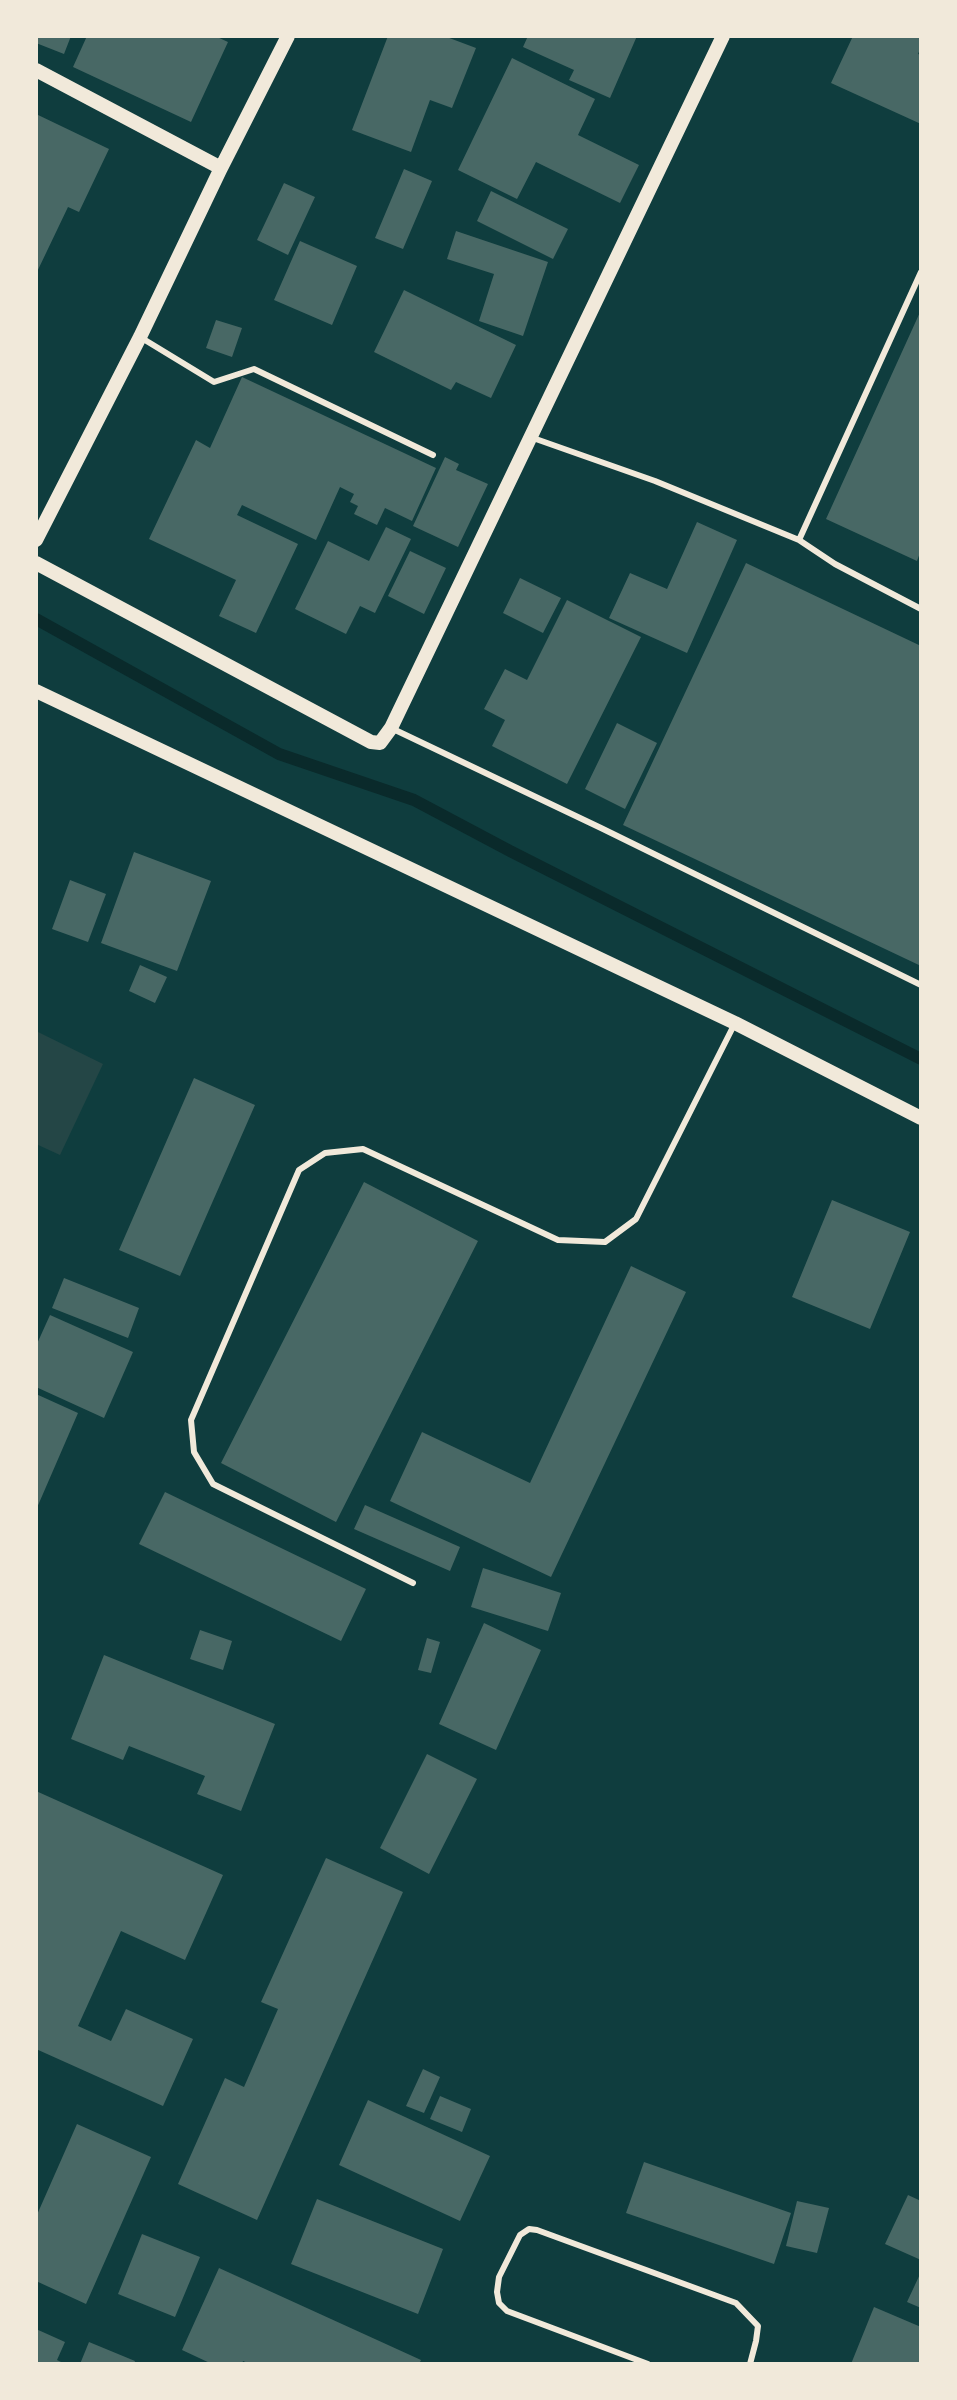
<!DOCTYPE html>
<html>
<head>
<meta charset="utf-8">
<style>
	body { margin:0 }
	#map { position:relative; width:957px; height:2400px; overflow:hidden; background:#0f3d3e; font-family:"DejaVu Sans",sans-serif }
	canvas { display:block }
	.frame { position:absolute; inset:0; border:38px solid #f1e9da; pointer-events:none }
</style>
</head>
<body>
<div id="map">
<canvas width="957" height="2400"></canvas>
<div class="frame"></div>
</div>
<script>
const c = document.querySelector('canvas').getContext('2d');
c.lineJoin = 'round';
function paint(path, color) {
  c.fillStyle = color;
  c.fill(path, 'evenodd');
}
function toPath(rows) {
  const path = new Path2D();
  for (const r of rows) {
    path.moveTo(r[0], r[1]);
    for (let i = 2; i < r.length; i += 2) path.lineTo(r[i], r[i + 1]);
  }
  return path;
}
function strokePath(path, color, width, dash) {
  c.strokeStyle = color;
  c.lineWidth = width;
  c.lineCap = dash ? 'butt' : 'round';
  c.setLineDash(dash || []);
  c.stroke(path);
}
paint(toPath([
	[36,1031,103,1064,60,1155,36,1144]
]), '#244646');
strokePath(toPath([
	[36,619,279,754,414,800,510,851,921,1059]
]), '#0a2a2b', 12);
paint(toPath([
	[36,36,71,36,64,54,36,43],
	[87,36,215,36,228,42,191,122,73,67],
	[388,36,444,36,476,48,452,108,430,100,411,152,352,130],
	[528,36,637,36,610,98,569,80,574,70,523,47],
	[853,36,921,36,921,47,918,54,921,55,921,124,831,83],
	[512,58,595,99,578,135,639,165,620,203,536,162,517,199,458,170],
	[36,114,109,149,79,212,68,207,36,274],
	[404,169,432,181,403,249,375,238],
	[284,183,315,197,288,255,257,240],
	[491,191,568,229,553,259,477,221],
	[456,231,548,262,523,336,479,321,494,274,447,259],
	[300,241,357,266,332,325,274,300],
	[404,290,516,345,491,398,456,382,451,390,374,352],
	[921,310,921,550,917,561,826,519],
	[216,320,242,328,232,357,206,348],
	[242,377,436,468,412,521,385,508,377,525,354,514,358,506,350,502,354,494,340,487,316,540,242,505,237,515,298,544,256,633,219,616,236,580,149,539,196,440,210,448],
	[445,457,459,464,456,470,488,484,458,547,413,526],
	[697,522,737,540,687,653,609,618,630,573,667,589],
	[386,527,411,539,375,613,360,606,346,634,295,609,328,541,369,561],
	[410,551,446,568,424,614,388,596],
	[746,563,921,646,921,966,623,825],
	[520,578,561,598,543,633,503,613],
	[567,600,641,637,567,784,492,746,505,720,484,709,505,669,527,680],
	[617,723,657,743,625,809,585,789],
	[134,852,211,881,177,971,101,943],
	[70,880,106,894,88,942,52,929],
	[140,965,167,977,155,1003,129,991],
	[194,1078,255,1105,180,1276,119,1250],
	[364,1182,478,1241,336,1522,221,1463],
	[832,1200,910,1232,870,1329,792,1297],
	[631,1266,686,1292,551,1577,390,1501,422,1432,530,1483],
	[64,1278,139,1308,128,1338,52,1308],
	[50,1315,133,1352,104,1418,36,1387,36,1346],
	[36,1394,78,1413,36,1510],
	[165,1492,366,1589,341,1641,139,1544],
	[365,1505,460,1547,450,1571,354,1529],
	[483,1568,561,1593,548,1631,471,1607],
	[484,1623,541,1650,496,1750,439,1724],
	[200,1630,232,1641,223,1670,190,1659],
	[427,1638,440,1642,431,1673,418,1670],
	[104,1655,275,1724,241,1811,197,1794,205,1776,129,1746,123,1760,71,1739],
	[427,1754,477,1779,429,1874,380,1848],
	[36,1791,223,1875,185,1960,121,1931,78,2026,111,2041,126,2009,193,2039,163,2106,36,2049,36,1898,38,1892,36,1891],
	[326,1858,403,1892,257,2220,178,2184,225,2078,244,2087,278,2009,261,2002],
	[423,2069,440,2077,424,2113,406,2106],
	[440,2096,471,2109,462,2132,430,2119],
	[368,2100,490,2156,460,2221,339,2165],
	[77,2124,151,2157,86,2304,36,2281,36,2217],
	[644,2162,791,2213,774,2264,626,2213],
	[908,2195,921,2201,921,2260,885,2244],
	[317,2199,443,2249,418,2314,291,2264],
	[797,2201,829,2208,817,2253,786,2246],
	[142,2234,200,2257,175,2317,118,2294],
	[219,2268,421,2360,419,2364,250,2364,243,2361,242,2364,212,2364,182,2350],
	[921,2272,921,2308,907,2302],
	[874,2307,921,2327,921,2364,851,2364],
	[36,2329,65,2342,57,2360,65,2364,36,2364],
	[89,2342,135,2361,134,2364,80,2364]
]), '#486865');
strokePath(toPath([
	[140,337,214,382,254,369,433,455],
	[533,438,655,481,799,540,921,272],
	[799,540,835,564,921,609],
	[391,728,601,828,921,985],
	[413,1583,213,1484,194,1452,191,1420,299,1170,325,1153,363,1149,558,1240,605,1242,636,1219,735,1023],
	[648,2364,507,2311,499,2303,497,2292,499,2277,520,2235,529,2229,537,2230,736,2303,758,2326,756,2341,750,2364]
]), '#f1e9da', 6);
strokePath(toPath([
	[36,70,221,168],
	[36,540,140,337,221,168,288,36],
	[36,563,371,742,380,743,391,728,723,36],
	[36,691,735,1023,921,1118]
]), '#f1e9da', 14);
</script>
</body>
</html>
